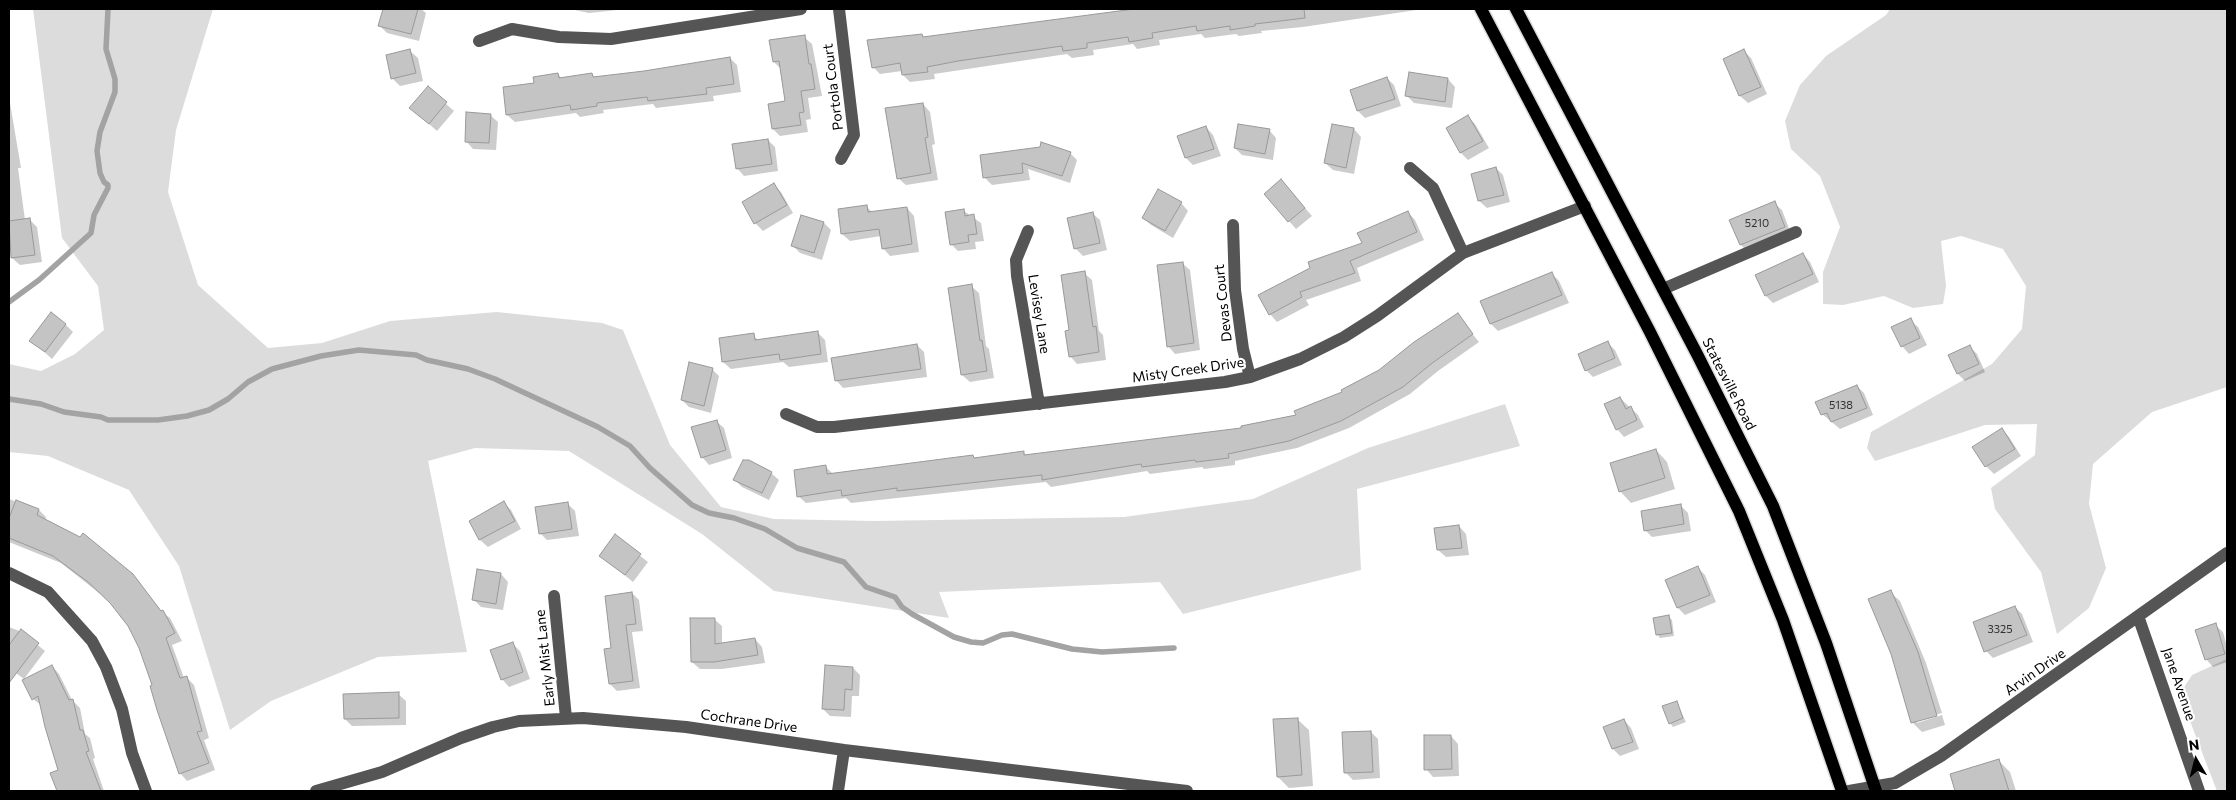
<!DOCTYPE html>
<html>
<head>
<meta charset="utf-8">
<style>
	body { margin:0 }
	#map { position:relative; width:2236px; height:800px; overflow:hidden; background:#fff; font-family:Commissioner,sans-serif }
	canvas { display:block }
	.frame { position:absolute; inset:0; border:10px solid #000; pointer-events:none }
	.north { position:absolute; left:2171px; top:735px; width:50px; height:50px; -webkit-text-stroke:4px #fff; paint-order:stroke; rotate:352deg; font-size:14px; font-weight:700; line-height:20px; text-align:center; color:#000 }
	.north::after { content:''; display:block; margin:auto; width:18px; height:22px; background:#000; clip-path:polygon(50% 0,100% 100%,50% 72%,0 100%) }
</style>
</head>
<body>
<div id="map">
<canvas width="2236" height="800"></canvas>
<div class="frame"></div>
<div class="north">N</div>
</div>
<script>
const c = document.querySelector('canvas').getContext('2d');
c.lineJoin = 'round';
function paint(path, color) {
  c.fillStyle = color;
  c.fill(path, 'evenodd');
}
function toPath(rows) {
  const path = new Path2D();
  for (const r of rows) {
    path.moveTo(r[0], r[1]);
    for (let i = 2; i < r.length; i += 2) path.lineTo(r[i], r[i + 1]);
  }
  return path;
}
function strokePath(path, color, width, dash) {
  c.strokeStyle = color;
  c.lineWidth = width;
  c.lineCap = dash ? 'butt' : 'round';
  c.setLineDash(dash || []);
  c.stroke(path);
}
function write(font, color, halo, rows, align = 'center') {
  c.font = font + ' Commissioner,sans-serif';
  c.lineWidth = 4.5;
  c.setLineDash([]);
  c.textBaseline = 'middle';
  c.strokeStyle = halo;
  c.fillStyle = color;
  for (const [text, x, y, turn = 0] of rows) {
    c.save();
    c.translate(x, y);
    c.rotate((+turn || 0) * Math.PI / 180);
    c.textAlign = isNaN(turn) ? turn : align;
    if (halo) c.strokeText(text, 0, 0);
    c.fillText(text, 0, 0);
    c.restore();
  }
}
paint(toPath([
	[33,9,213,9,176,130,168,192,198,285,268,348,322,343,390,321,497,312,602,323,623,330,670,445,721,507,774,519,874,521,1124,517,1253,499,1368,448,1505,404,1520,446,1357,489,1361,570,1183,614,1160,582,939,592,949,618,774,591,702,534,569,451,475,448,428,461,467,652,378,657,271,701,230,730,179,566,129,490,48,456,9,452,9,364,41,371,75,354,104,330,98,286,62,238],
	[1890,9,2227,9,2227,387,2152,412,2093,464,2089,504,2106,568,2089,608,2057,634,2041,572,1995,509,1991,488,2035,455,2037,424,1985,425,1875,461,1867,448,1871,432,1992,364,2022,329,2026,286,2003,249,1961,236,1941,241,1946,286,1943,304,1913,308,1884,296,1843,305,1823,304,1823,272,1840,227,1820,176,1791,149,1785,121,1800,85,1826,56,1886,15],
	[2227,659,2227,791,2217,791,2188,716,2183,689,2192,675]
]), '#dcdcdc');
paint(toPath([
	[384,9,421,9,426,13,419,41,387,33,380,26],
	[570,9,627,9,589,13],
	[1138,9,1423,9,1303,27,1261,31,1262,33,1239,36,1236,34,1205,38,1201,34,1159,40,1160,45,1137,49,1133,44,1093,50,1094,55,1072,58,1067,54,934,74,935,79,910,82,903,75,902,71,880,74,873,67,922,35,925,38],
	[804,37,812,44,822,96,808,98,811,119,806,120,808,132,780,136,773,129,787,102,781,69,774,62],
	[410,51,418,58,423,81,400,86,393,79,387,56],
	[1744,51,1751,58,1767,94,1748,103,1740,96,1724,59],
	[730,58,737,65,741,92,713,96,714,101,656,108,653,104,603,110,604,113,580,117,576,113,515,122,507,115,535,84,558,74,562,79,592,74,595,78,644,72],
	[1387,78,1394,85,1401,106,1365,118,1358,111,1351,91],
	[1448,79,1455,87,1452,108,1414,103,1406,95],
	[428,88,454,111,437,131,411,108],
	[9,97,21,168,18,168,25,220,30,220,37,227,42,262,20,265,12,258,9,233],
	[923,104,930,112,935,144,932,145,938,180,906,185,898,178],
	[490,115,498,122,496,150,473,149,466,141],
	[1468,117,1475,124,1489,148,1468,160,1461,153,1447,128],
	[1333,125,1354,129,1361,137,1354,174,1333,170,1325,163],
	[1206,127,1213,135,1221,156,1193,165,1186,158],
	[1269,130,1276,138,1273,160,1242,155,1235,148],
	[768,140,775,147,778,171,744,176,737,168],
	[1070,153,1077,160,1070,183,1028,169,1030,180,992,185,985,178,982,156],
	[1496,168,1503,175,1510,202,1487,208,1479,201,1472,174],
	[1281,180,1312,216,1296,229,1265,194],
	[774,185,781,192,793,213,763,231,755,223,743,203],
	[1181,203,1188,211,1173,238,1151,225,1143,218],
	[1774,203,1782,210,1791,234,1748,252,1741,245],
	[867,207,873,213,907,208,914,216,919,252,890,256,883,248,881,236,850,241,842,234],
	[964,211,981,223,984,241,975,242,976,249,958,251,951,244],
	[1408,212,1415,220,1424,240,1357,268,1361,281,1306,300,1309,305,1277,322,1270,314],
	[1092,213,1100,220,1107,250,1083,256,1075,248],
	[824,223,831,230,822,260,800,253,792,245],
	[1803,254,1810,262,1819,282,1773,303,1766,296],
	[1182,263,1190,270,1200,350,1175,354,1168,346],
	[1084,273,1092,280,1099,331,1103,335,1106,360,1077,364,1070,356,1070,331],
	[1551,273,1559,281,1569,303,1498,331,1491,324,1482,302],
	[971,286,979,293,986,346,989,349,994,378,970,382,962,375],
	[1457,315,1479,342,1438,371,1410,394,1349,428,1297,448,1235,461,1235,465,1204,469,1202,467,1150,474,1147,471,1051,487,1046,482,851,503,846,498,806,503,798,496,826,467,833,474,973,457,975,459,1023,452,1027,456,1243,429,1298,416,1344,393,1380,371],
	[1910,320,1918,327,1927,345,1909,354,1902,346],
	[65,324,73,332,52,359,31,340],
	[817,332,825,340,828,362,789,367,783,362,731,369,723,362,753,335,759,341],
	[1608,343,1615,350,1622,365,1593,377,1586,370],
	[917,345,924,352,927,377,843,388,836,380],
	[1969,346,1977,354,1985,372,1965,381,1958,374,1949,356],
	[712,369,719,376,711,413,689,407,682,400],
	[1857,386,1864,393,1873,415,1840,429,1822,414],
	[1620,398,1638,415,1644,427,1624,437,1617,429],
	[716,421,724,428,732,458,709,465,702,457],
	[2002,429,2009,437,2021,456,1994,474,1986,466],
	[1656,450,1667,462,1675,489,1631,503,1620,491],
	[771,473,779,480,769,500,742,487,735,480],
	[9,499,39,510,46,517,45,521,132,575,162,612,170,618,182,641,172,645,184,678,186,677,194,685,209,738,204,740,215,770,187,781,180,773,154,686,140,648,129,625,113,604,61,563,9,542],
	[504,503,511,510,521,529,488,547,480,540,470,521],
	[568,504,575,511,579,536,547,540,540,533],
	[1680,505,1688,513,1691,531,1652,537,1645,530],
	[1459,526,1466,534,1469,555,1446,557,1438,550],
	[615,536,648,562,633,582,601,556],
	[1698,568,1705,575,1716,602,1685,615,1678,608,1666,580],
	[501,574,508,582,503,610,481,607,473,599],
	[1890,592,1900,601,1926,663,1942,713,1917,720,1917,723,1942,715,1945,725,1922,732,1912,722],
	[632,593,639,600,643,631,632,632,640,688,617,691,610,684,613,649],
	[2015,607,2022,614,2033,642,1993,658,1986,651],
	[1669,617,1672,620,1674,636,1660,638,1657,634],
	[714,619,722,626,722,644,755,639,762,647,765,663,722,669,700,669,692,662],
	[2215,625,2223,632,2227,647,2227,662,2213,667,2206,659],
	[9,627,22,632,45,651,24,679,9,668],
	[513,644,520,651,530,679,509,687,502,679],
	[52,666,59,674,72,700,80,708,85,734,90,738,95,758,93,759,104,791,58,791,52,774,59,771,42,706,33,699],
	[853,668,860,675,859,696,852,696,851,717,830,716,823,709],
	[398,694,406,701,406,725,352,726,345,719],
	[1676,702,1686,722,1673,727,1670,723],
	[1297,719,1309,730,1313,786,1289,788,1278,777],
	[1624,720,1631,728,1639,749,1620,756,1613,749,1605,728],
	[1371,732,1378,739,1380,778,1353,780,1345,772],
	[1451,736,1458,744,1459,776,1433,777,1426,769],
	[1999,761,2010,772,2016,791,1956,791,1951,775]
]), '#0003');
strokePath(toPath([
	[9,302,39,280,91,233,94,215,108,188,108,185,104,182,100,173,97,151,100,132,115,92,115,79,106,49,108,9],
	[9,399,41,404,64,412,101,417,108,420,158,420,187,416,209,410,228,399,248,382,272,369,321,356,359,350,416,355,427,360,468,369,495,379,598,427,630,446,650,468,692,505,709,513,734,518,765,529,797,548,844,562,866,587,895,597,902,607,912,614,954,637,971,642,983,643,1002,635,1012,634,1072,649,1102,652,1174,648]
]), '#a3a3a3', 5.5);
const building = toPath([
	[383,9,418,9,411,34,378,26,383,9],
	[1134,9,1304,9,1305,18,1255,24,1255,26,1230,30,1230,26,1197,31,1196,26,1152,33,1153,38,1129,42,1128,37,1087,43,1087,48,1063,51,1062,46,958,61,927,67,928,72,902,75,900,63,872,68,867,40,922,34,923,37,1134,9],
	[805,35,809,64,811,64,815,89,801,91,804,112,799,113,801,125,772,129,768,104,785,101,779,61,773,62,769,40,805,35],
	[410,49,416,73,391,79,386,55,410,49],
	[1744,49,1761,87,1739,96,1723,59,1744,49],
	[730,57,734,84,706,88,707,94,648,101,647,97,597,103,597,106,571,110,570,105,506,115,503,87,534,83,533,77,558,73,559,78,592,73,593,77,644,71,730,57],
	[1409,72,1448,78,1445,102,1405,96,1409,72],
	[1387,77,1395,99,1357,111,1350,90,1387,77],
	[428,86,447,102,429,124,409,108,428,86],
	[923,103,928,137,925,138,931,173,897,179,885,108,923,103],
	[466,112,491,114,489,143,465,142,466,112],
	[1468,115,1483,141,1460,153,1446,128,1468,115],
	[1238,124,1270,129,1265,154,1234,148,1238,124],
	[1332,124,1354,128,1346,168,1324,163,1332,124],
	[1206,126,1214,149,1185,158,1177,136,1206,126],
	[768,139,772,164,736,169,732,144,768,139],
	[1041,142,1071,152,1062,176,1022,163,1023,173,983,178,980,155,1040,147,1041,142],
	[1496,167,1504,195,1478,201,1471,174,1496,167],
	[1281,179,1305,208,1288,222,1264,194,1281,179],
	[774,183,787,205,754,224,742,202,774,183],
	[1158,189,1182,202,1165,231,1142,218,1158,189],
	[1775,201,1785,227,1740,245,1729,220,1775,201],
	[867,205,868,212,907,207,912,244,882,249,879,229,841,234,838,209,867,205],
	[964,209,965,216,974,214,977,234,968,235,969,242,950,245,945,212,964,209],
	[1408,211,1417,232,1350,261,1355,273,1300,292,1302,297,1269,315,1258,295,1310,268,1308,262,1362,243,1357,233,1408,211],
	[1093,212,1100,243,1074,249,1067,218,1093,212],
	[801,215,824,222,814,253,791,246,801,215],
	[30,218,35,255,11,258,9,221,30,218],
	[1803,253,1813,274,1765,296,1755,275,1803,253],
	[1183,262,1194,343,1167,347,1157,265,1183,262],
	[1085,271,1093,327,1096,326,1099,352,1069,357,1065,331,1069,330,1061,275,1085,271],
	[1552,272,1562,295,1490,324,1480,301,1552,272],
	[972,284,980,341,982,340,987,371,961,375,948,288,972,284],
	[51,312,66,324,45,352,29,341,51,312],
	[1458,313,1473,334,1431,364,1403,387,1341,421,1289,441,1228,454,1229,458,1196,462,1195,460,1142,467,1141,464,1042,480,1042,475,897,491,897,488,842,496,841,490,797,497,794,470,826,465,827,474,973,455,974,458,1024,451,1024,455,1241,428,1241,426,1296,415,1294,411,1342,392,1341,390,1379,370,1414,342,1458,313],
	[1911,318,1920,338,1901,347,1891,327,1911,318],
	[818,331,821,354,780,360,779,354,722,362,719,338,754,333,755,340,818,331],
	[1608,341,1615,358,1585,371,1578,354,1608,341],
	[917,344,921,369,835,381,831,358,917,344],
	[1970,345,1979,364,1957,374,1948,355,1970,345],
	[689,362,713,368,704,406,681,400,689,362],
	[1857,385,1867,408,1831,422,1827,413,1821,415,1815,402,1857,385],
	[1620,397,1626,409,1631,406,1637,420,1616,430,1604,404,1620,397],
	[717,420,726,450,701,458,691,427,717,420],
	[2002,428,2015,449,1985,467,1972,447,2002,428],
	[1656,449,1665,478,1619,492,1610,463,1656,449],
	[743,460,749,460,772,472,762,493,733,480,743,460],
	[16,500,39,509,37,515,80,537,83,533,133,574,161,611,163,610,175,633,166,638,180,678,187,676,202,731,197,732,209,763,179,774,157,710,150,686,152,685,139,648,128,626,110,603,88,582,53,556,9,538,9,518,16,500],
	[504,501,515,521,479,540,469,521,504,501],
	[568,502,572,529,539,534,535,507,568,502],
	[1681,504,1684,524,1644,531,1641,511,1681,504],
	[1459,525,1462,548,1437,550,1434,528,1459,525],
	[615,534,641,554,625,575,599,556,615,534],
	[1698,566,1710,595,1677,608,1665,580,1698,566],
	[477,569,501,573,496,604,472,600,477,569],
	[1891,590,1918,652,1937,716,1911,723,1891,654,1868,599,1891,590],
	[632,592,636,624,626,625,633,681,609,684,604,649,611,648,605,596,632,592],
	[2015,606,2027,635,1984,652,1973,622,2015,606],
	[1669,615,1672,633,1656,635,1653,618,1669,615],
	[690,618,715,618,715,644,755,638,758,655,714,662,691,662,690,618],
	[2216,623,2225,654,2205,660,2195,630,2216,623],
	[21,629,39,643,9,683,9,645,21,629],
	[513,642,523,672,501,680,490,650,513,642],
	[52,665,69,700,73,699,80,730,83,730,89,751,86,752,101,791,57,791,50,773,58,770,45,727,38,696,32,700,22,680,52,665],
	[825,665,853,667,852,690,845,689,844,710,822,709,825,665],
	[399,692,399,718,344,719,343,694,399,692],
	[1677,701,1683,718,1669,724,1662,706,1677,701],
	[1298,718,1302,775,1277,777,1273,719,1298,718],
	[1624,719,1633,742,1612,749,1603,727,1624,719],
	[1371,731,1373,772,1344,773,1342,732,1371,731],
	[1424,735,1451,735,1452,769,1424,770,1424,735],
	[1999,759,2009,791,1955,791,1950,774,1999,759]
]);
paint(building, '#c4c4c4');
strokePath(building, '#999', 1);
const major = toPath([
	[1481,9,1650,332,1739,511,1783,620,1842,791],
	[1516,9,1698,356,1773,506,1826,643,1876,791]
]);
strokePath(major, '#dbdbdb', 15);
strokePath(toPath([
	[839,9,854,135,841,159],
	[479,41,512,29,559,37,611,39,801,9],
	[1410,168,1433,188,1463,253],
	[1233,225,1235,290,1243,349,1250,377],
	[1028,231,1016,260,1017,276,1039,404],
	[1663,289,1796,232],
	[786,414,817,427,834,427,1225,382,1250,377,1300,359,1344,337,1377,316,1463,253,1585,206],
	[9,573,48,592,92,641,106,667,122,709,132,753,146,791],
	[554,596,566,718],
	[2138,616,2199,791],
	[316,791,382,772,461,738,493,727,519,721,583,718,686,727,844,750,1187,791],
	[838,791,844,750],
	[1849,791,1895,783,1941,756,2227,553]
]), '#555', 12);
strokePath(major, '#000', 12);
write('11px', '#313131', null, [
	["5210",1757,223],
	["5138",1841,405],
	["3325",2000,629]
]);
write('14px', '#000', '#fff', [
	["Portola Court",833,87,-97],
	["Devas Court",1223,303,-96],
	["Levisey Lane",1039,314,81],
	["Misty Creek Drive",1188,370,-8],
	["Statesville Road",1729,384,63],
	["Early Mist Lane",545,658,-96],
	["Arvin Drive",2035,672,-35],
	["Jane Avenue",2179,684,71],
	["Cochrane Drive",749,721,8]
]);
</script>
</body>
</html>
